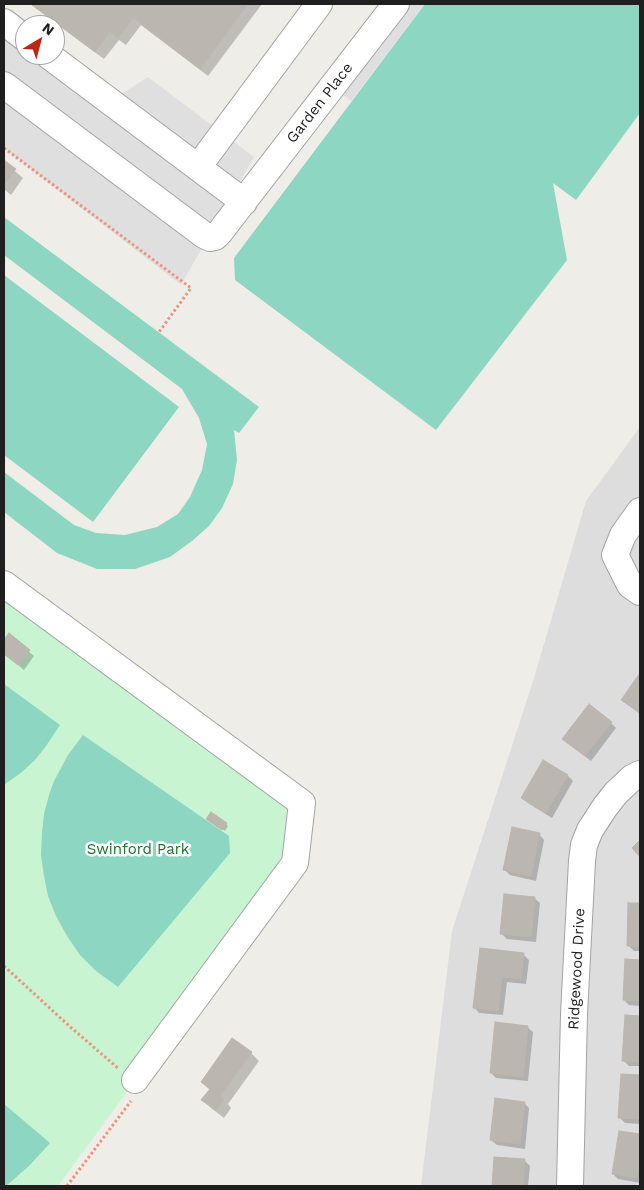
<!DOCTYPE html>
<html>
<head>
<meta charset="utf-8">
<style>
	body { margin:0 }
	#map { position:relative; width:644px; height:1190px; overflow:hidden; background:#efede7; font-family:"Work Sans",sans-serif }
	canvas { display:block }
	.frame { position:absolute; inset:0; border:5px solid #1f1f1f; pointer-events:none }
	.north { position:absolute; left:15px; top:15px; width:50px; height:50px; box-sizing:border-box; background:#fff; border:1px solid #a5a5a5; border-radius:50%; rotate:37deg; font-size:14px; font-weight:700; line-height:20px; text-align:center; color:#1f1f1f }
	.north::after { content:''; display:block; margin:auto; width:18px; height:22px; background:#ba2815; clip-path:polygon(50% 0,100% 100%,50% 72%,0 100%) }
</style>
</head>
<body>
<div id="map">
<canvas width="644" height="1190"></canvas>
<div class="frame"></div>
<div class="north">N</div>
</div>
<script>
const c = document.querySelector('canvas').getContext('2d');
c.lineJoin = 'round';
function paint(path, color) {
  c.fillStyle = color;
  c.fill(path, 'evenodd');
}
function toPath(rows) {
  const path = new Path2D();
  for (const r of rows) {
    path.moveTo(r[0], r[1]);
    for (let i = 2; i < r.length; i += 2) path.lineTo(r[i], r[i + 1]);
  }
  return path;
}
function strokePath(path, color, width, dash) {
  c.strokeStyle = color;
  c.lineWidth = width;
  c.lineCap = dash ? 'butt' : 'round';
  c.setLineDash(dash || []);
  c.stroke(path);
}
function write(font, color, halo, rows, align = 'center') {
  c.font = font + ' "Work Sans",sans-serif';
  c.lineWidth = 5;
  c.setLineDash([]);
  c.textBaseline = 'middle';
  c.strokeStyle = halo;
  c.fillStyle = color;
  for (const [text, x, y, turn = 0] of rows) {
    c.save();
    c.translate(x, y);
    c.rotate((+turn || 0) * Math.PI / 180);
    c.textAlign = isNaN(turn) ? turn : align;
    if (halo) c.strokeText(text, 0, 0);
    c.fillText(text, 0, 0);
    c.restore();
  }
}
paint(toPath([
	[640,427,640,1186,421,1186,452,931,534,678,586,501]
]), '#ddd');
paint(toPath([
	[4,584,302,803,295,863,58,1186,4,1186]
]), '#c9f4d1');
paint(toPath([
	[425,4,640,4,640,113,576,200,553,183,567,260,436,430,235,280,234,258],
	[4,217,259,407,239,433,234,430,237,460,233,484,222,508,209,526,192,541,170,557,135,569,97,569,57,553,4,512,4,472,74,525,96,533,125,535,157,527,178,514,190,497,202,470,207,444,199,418,182,389,4,255],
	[4,275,179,407,93,522,4,455],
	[4,684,60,725,46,746,35,760,22,772,4,785],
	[83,735,229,836,230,853,118,987,96,971,80,955,67,936,56,916,48,896,44,876,41,855,42,833,44,814,49,795,54,781,68,755],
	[4,1104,50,1143,29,1166,6,1186,4,1186]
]), '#8dd6c2');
paint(toPath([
	[394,4,425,4,351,101,333,86],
	[4,33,25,49,25,55,33,55,102,106,148,77,254,157,181,285,4,148]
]), '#dfdfdf');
paint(toPath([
	[30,4,262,4,208,76,141,25,126,45,119,40,104,59],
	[4,162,23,178,11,195,4,189],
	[9,635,34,656,24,670,4,653,4,642],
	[640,675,640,714,622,700],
	[611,723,616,728,591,761,569,744],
	[544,762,568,776,573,781,552,818,528,803,523,798],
	[210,821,226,824,228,826,225,831],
	[539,834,544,840,536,881,510,875,504,869],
	[534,898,540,903,536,942,507,939,502,934],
	[629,904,640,904,640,951,634,951,628,945],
	[481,949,524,955,529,960,526,984,507,982,503,1015,479,1013,474,1007],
	[627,960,640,961,640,1006,629,1005,624,1000],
	[626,1017,640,1018,640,1066,629,1066,623,1060],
	[527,1027,533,1032,528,1081,496,1078,491,1073],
	[251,1053,259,1061,228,1104,231,1108,224,1118,211,1108,203,1100,210,1090,202,1082],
	[622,1076,640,1077,640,1124,625,1123,619,1117],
	[524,1103,529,1108,525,1149,497,1145,491,1140],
	[620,1132,640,1135,640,1183,618,1179,613,1174],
	[495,1158,524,1160,530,1166,528,1186,494,1186]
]), '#0003');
const building = toPath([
	[31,4,248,4,200,69,133,18,118,38,110,32,95,52,31,4],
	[4,160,16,169,4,185,4,160],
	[9,633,30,650,18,665,4,654,4,640,9,633],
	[640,673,640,713,621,700,640,673],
	[589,704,612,722,585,756,562,739,589,704],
	[543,760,568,775,546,813,521,798,543,760],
	[211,812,227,823,222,830,206,819,211,812],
	[512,827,540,833,531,876,503,870,512,827],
	[640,840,640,857,632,848,640,840],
	[504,894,535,897,531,937,500,934,504,894],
	[628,903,640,903,640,946,627,946,628,903],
	[480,948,524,953,521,979,502,977,498,1011,473,1008,480,948],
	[625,959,640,960,640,1001,623,1000,625,959],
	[625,1015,640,1016,640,1062,622,1061,625,1015],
	[495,1022,528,1026,523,1077,490,1073,495,1022],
	[232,1038,252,1052,220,1096,224,1099,216,1110,201,1100,210,1089,201,1082,232,1038],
	[621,1074,640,1075,640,1119,618,1118,621,1074],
	[495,1098,525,1102,520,1144,490,1140,495,1098],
	[619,1131,640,1134,640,1161,637,1178,612,1174,619,1131],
	[494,1157,525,1159,523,1186,492,1186,494,1157]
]);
paint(building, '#bcb6b0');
strokePath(building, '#bfb6ab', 1);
const minor = toPath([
	[4,22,25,38],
	[48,55,244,202],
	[4,85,204,235,210,238,215,237,220,232,396,4],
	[198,167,319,4],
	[640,511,623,535,615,555,630,585,640,592],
	[4,584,302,803,295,863,135,1080],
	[570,1186,574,1014,582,861,584,845,590,830,605,807,616,793,632,778,640,774]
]);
strokePath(minor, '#a3a3a3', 28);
strokePath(toPath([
	[4,148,191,288,159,332],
	[4,966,67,1024,119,1069],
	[67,1186,131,1101]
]), '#ec947b', 3, [2.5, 2.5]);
strokePath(minor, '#fff', 26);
write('15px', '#1f1f1f', '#fff', [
	["Garden Place",320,103,-52],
	["Ridgewood Drive",577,969,-87]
]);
write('15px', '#17742a', '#fff', [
	["Swinford Park",138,850]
]);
</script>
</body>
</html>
